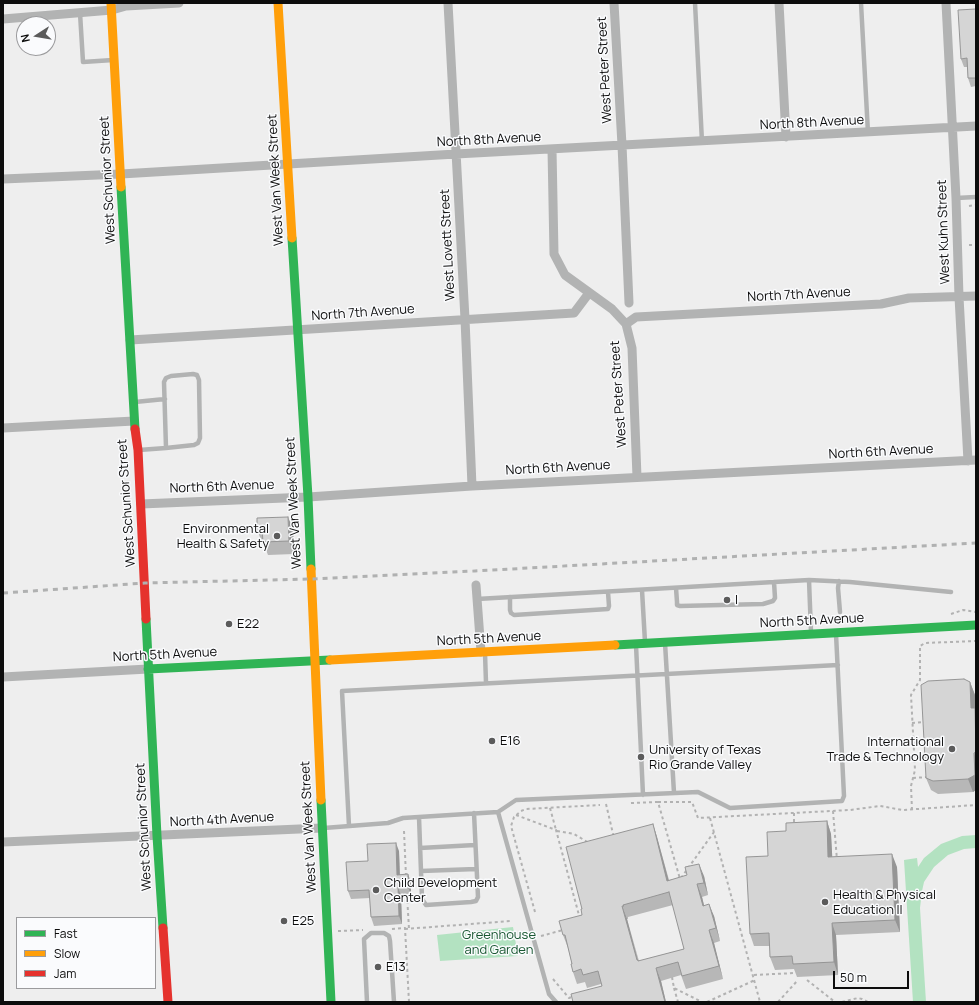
<!DOCTYPE html>
<html>
<head>
<meta charset="utf-8">
<style>
	body { margin:0 }
	#map { position:relative; width:979px; height:1005px; overflow:hidden; background:#eee; font-family:Manrope,sans-serif }
	canvas { display:block }
	.frame { position:absolute; inset:0; border:4px solid #0c0c0c; pointer-events:none }
	.legend { position:absolute; left:16px; top:917px; width:140px; height:72px; box-sizing:border-box; background:#fafbfd; border:1px solid #9b9b9d; margin:0; padding:5px 7px; list-style:none; font-size:12px; color:#0c0c0c }
	.legend li { display:flex; align-items:center; gap:8px; height:20px }
	.legend b { width:20px; border:1px solid #9b9b9d }
	.north { position:absolute; left:16px; top:16px; width:40px; height:40px; box-sizing:border-box; background:#fafbfd; border:1px solid #9b9b9d; border-radius:50%; rotate:258deg; font-size:11px; font-weight:700; line-height:16px; text-align:center; color:#0c0c0c }
	.north::after { content:''; display:block; margin:auto; width:14px; height:18px; background:#5b5b5b; clip-path:polygon(50% 0,100% 100%,50% 72%,0 100%) }
	.scale { position:absolute; left:833px; top:971px; width:76px; height:18px; box-sizing:border-box; border:2px solid #0c0c0c; border-top:0; padding-left:5px; font-size:12px; line-height:14px; white-space:nowrap; color:#0c0c0c; -webkit-text-stroke:3px #fafbfd; paint-order:stroke }
</style>
</head>
<body>
<div id="map">
<canvas width="979" height="1005"></canvas>
<div class="frame"></div>
<ul class="legend">
<li><b style="height:5px;background:#30b455"></b>Fast</li>
<li><b style="height:5px;background:#ff9f0a"></b>Slow</li>
<li><b style="height:5px;background:#e5322d"></b>Jam</li>
</ul>
<div class="north">N</div>
<div class="scale">50 m</div>
</div>
<script>
const c = document.querySelector('canvas').getContext('2d');
c.lineJoin = 'round';
function paint(path, color) {
  c.fillStyle = color;
  c.fill(path, 'evenodd');
}
function toPath(rows) {
  const path = new Path2D();
  for (const r of rows) {
    path.moveTo(r[0], r[1]);
    for (let i = 2; i < r.length; i += 2) path.lineTo(r[i], r[i + 1]);
  }
  return path;
}
function strokePath(path, color, width, dash) {
  c.strokeStyle = color;
  c.lineWidth = width;
  c.lineCap = dash ? 'butt' : 'round';
  c.setLineDash(dash || []);
  c.stroke(path);
}
function write(font, color, halo, rows, align = 'center') {
  c.font = font + ' Manrope,sans-serif';
  c.lineWidth = 3;
  c.setLineDash([]);
  c.textBaseline = 'middle';
  c.strokeStyle = halo;
  c.fillStyle = color;
  for (const [text, x, y, turn = 0] of rows) {
    c.save();
    c.translate(x, y);
    c.rotate((+turn || 0) * Math.PI / 180);
    c.textAlign = isNaN(turn) ? turn : align;
    if (halo) c.strokeText(text, 0, 0);
    c.fillText(text, 0, 0);
    c.restore();
  }
}
paint(toPath([
	[976,835,976,848,964,849,948,855,934,867,924,882,922,891,920,908,926,1002,913,1002,904,860,917,858,918,867,924,858,941,844,962,836],
	[513,927,518,956,440,961,437,935]
]), '#b3e2c1');
strokePath(toPath([
	[969,206,976,205],
	[969,245,976,245],
	[951,614,963,610,976,612],
	[912,723,925,722],
	[913,778,928,777],
	[658,802,692,802,698,818,850,810,880,806,903,810,976,805],
	[631,803,658,802,680,879],
	[606,804,614,838],
	[550,808,556,830],
	[912,810,911,786,915,770,911,695,920,680,920,646,925,643,976,641],
	[833,811,837,860],
	[794,813,794,824],
	[516,815,556,830,580,919],
	[710,818,760,1002],
	[404,831,406,876],
	[557,831,574,834,589,843],
	[681,878,714,832],
	[407,895,409,929],
	[535,912,511,826,514,817,521,811,526,809,600,805],
	[392,929,405,928,409,1002],
	[405,929,511,921],
	[338,931,363,930],
	[541,936,563,930],
	[754,975,795,973],
	[672,977,674,988,702,1002],
	[553,979,569,998,574,996],
	[807,980,835,1002],
	[674,988,678,1002],
	[707,1002,755,980],
	[778,1002,798,980],
	[842,1002,858,998,862,999,868,1002]
]), '#b2b2b2', 2, [3, 3]);
strokePath(toPath([
	[695,3,702,142],
	[861,3,868,133],
	[80,13,83,62,113,60],
	[956,198,976,197],
	[135,402,165,399],
	[139,450,166,448,164,382,166,378,171,376,193,374,197,375,199,380,200,438,198,443,194,445,166,448],
	[809,580,850,582,951,592],
	[839,581,838,588,840,612],
	[676,588,677,602,677,605,680,606,763,604,773,601,775,598,774,582],
	[642,590,645,642],
	[510,597,510,610,511,613,514,615,608,609,609,606,608,592],
	[477,599,809,580,811,632],
	[665,643,674,793],
	[636,645,643,795],
	[485,653,486,683],
	[498,812,549,994,556,1002],
	[419,817,422,899,426,905,471,902,476,901,478,897,474,813],
	[349,826,342,691,838,665],
	[324,828,388,823,403,818,498,812,516,800,698,792,730,808,842,801,844,796,836,634],
	[420,848,475,845],
	[421,871,476,869],
	[367,1002,364,939,371,933,384,933,389,936,390,941,394,1002]
]), '#b2b3b3', 4.5);
strokePath(toPath([
	[448,3,465,319,472,486],
	[614,3,622,145,629,303],
	[779,3,786,137],
	[946,3,956,198,959,297,968,461],
	[3,19,112,10,126,6,179,3],
	[552,149,554,254,565,275,612,309,626,324,632,348,637,477],
	[3,179,121,174,456,154,976,126],
	[626,324,636,317,881,304,909,298,976,296],
	[130,340,574,313,589,293],
	[3,428,134,421],
	[141,504,308,497,472,486,976,460],
	[476,585,481,652],
	[3,677,148,669],
	[3,842,322,828]
]), '#b2b3b3', 9);
strokePath(toPath([
	[121,187,135,429],
	[292,238,308,497,311,569],
	[146,619,157,836,163,928],
	[615,645,976,625],
	[148,669,330,660],
	[321,800,331,1002]
]), '#30b455', 9);
strokePath(toPath([
	[111,3,121,187],
	[278,3,292,238],
	[311,569,321,800],
	[330,660,615,645]
]), '#ff9f0a', 9);
strokePath(toPath([
	[135,429,138,450,146,619],
	[163,928,168,1002]
]), '#e5322d', 9);
strokePath(toPath([
	[3,593,145,583,311,579,475,571,976,543]
]), '#b0b1b1', 3, [5, 5]);
paint(toPath([
	[976,9,976,86,971,87,968,78,967,67,964,67,961,59],
	[293,529,294,554,268,555,263,542,262,542,257,530],
	[970,682,975,695,975,708,976,709,976,790,973,792,938,794,931,790,926,778],
	[827,821,831,834,832,857,897,867,900,932,836,935,838,975,797,977,794,969,775,970,770,957,770,946,754,946,750,934,768,856,786,831],
	[653,824,657,837,669,880,704,876,708,895,702,897,704,905,714,916,720,941,714,943,723,979,686,989,681,975,661,981,666,1002,573,1002,602,986,601,984,587,988,585,982,577,984,573,972,572,964,568,948,563,935,582,915,582,909],
	[673,905,684,949,639,961,627,919,628,919,628,917],
	[399,851,400,875,408,874,411,883,411,895,401,896,402,924,374,926,371,917,370,898,351,899,348,891,368,861]
]), '#b7b7b7');
paint(toPath([
	[288,517,293,529,294,554,289,541],
	[970,682,975,695,976,720,971,708],
	[974,753,976,759,976,790,973,792,968,779],
	[827,821,831,834,833,870,828,857],
	[653,824,657,837,672,893,667,881],
	[396,843,399,851,400,883,397,875],
	[892,854,897,867,900,932,895,920],
	[699,864,704,876,708,895,704,883],
	[408,874,411,883,411,895,408,887],
	[697,884,702,897,707,918,703,906],
	[398,887,401,896,402,924,399,916],
	[709,904,714,916,720,941,716,928],
	[622,906,627,919,641,973,637,960],
	[832,923,836,935,838,975,834,962],
	[709,930,714,943,723,979,719,966],
	[656,968,661,981,666,1002,665,1002]
]), '#959595');
const building = toPath([
	[976,9,976,78,968,78,967,58,961,59,958,10,976,9],
	[288,517,289,541,263,542,262,529,257,530,257,518,288,517],
	[964,679,970,682,971,708,975,708,976,752,974,753,975,775,968,779,933,781,926,778,921,685,928,681,964,679],
	[827,821,828,857,892,854,895,920,832,923,834,962,793,964,792,956,770,957,769,933,750,934,746,857,768,856,767,832,786,831,786,823,827,821],
	[653,824,667,881,687,875,685,867,699,864,704,883,697,884,703,906,709,904,716,928,709,930,719,966,682,976,678,962,656,968,665,1002,573,1002,571,994,602,986,598,971,583,975,581,969,573,972,571,964,572,964,565,935,563,935,559,921,582,915,581,909,582,909,566,847,653,824],
	[669,892,684,949,638,961,638,960,637,960,622,906,624,906,623,905,669,892],
	[396,843,397,875,408,874,408,887,398,887,399,916,371,917,369,890,348,891,346,862,368,861,367,844,396,843]
]);
paint(building, '#d5d5d5');
strokePath(building, '#959595', 1);
for (const [x, y, r, color] of [
	[277,536,4,"#5b5b5b"],
	[727,600,4,"#5b5b5b"],
	[229,624,4,"#5b5b5b"],
	[492,741,4,"#5b5b5b"],
	[952,749,4,"#5b5b5b"],
	[641,757,4,"#5b5b5b"],
	[376,890,4,"#5b5b5b"],
	[825,902,4,"#5b5b5b"],
	[284,921,4,"#5b5b5b"],
	[378,967,4,"#5b5b5b"]
]) {
  const dot = new Path2D();
  dot.arc(x, y, r, 0, 2 * Math.PI);
  c.fillStyle = color;
  c.fill(dot);
  strokePath(dot, '#fafbfd', 1.5);
}
write('13px', '#0c0c0c', '#fafbfd', [
	["West Peter Street",605,70,-93],
	["North 8th Avenue",812,123,-3],
	["North 8th Avenue",489,140,-3],
	["West Schunior Street",108,180,-93],
	["West Van Week Street",276,180,-93],
	["West Kuhn Street",944,232,-92],
	["West Lovett Street",448,245,-93],
	["North 7th Avenue",799,295,-3],
	["North 7th Avenue",363,313,-4],
	["West Peter Street",619,394,-94],
	["North 6th Avenue",881,452,-3],
	["North 6th Avenue",558,468,-3],
	["North 6th Avenue",222,487,-2],
	["West Schunior Street",127,503,-94],
	["West Van Week Street",294,503,-93],
	["North 5th Avenue",812,621,-3],
	["North 5th Avenue",489,639,-3],
	["North 5th Avenue",165,655,-3],
	["North 4th Avenue",222,820,-3],
	["West Schunior Street",144,827,-93],
	["West Van Week Street",309,827,-93]
]);
write('13px', '#0c0c0c', '#fafbfd', [
	["Environmental",269,529,"right"],
	["Health & Safety",269,544,"right"],
	["I",735,600],
	["E22",237,624],
	["E16",500,741],
	["International",944,742,"right"],
	["Trade & Technology",944,757,"right"],
	["University of Texas",649,750],
	["Rio Grande Valley",649,765],
	["Child Development",384,883],
	["Center",384,898],
	["Health & Physical",833,895],
	["Education II",833,910],
	["E25",292,921],
	["E13",386,967]
], 'left');
write('13px', '#185731', '#fafbfd', [
	["Greenhouse",499,935],
	["and Garden",499,950]
]);
</script>
</body>
</html>
